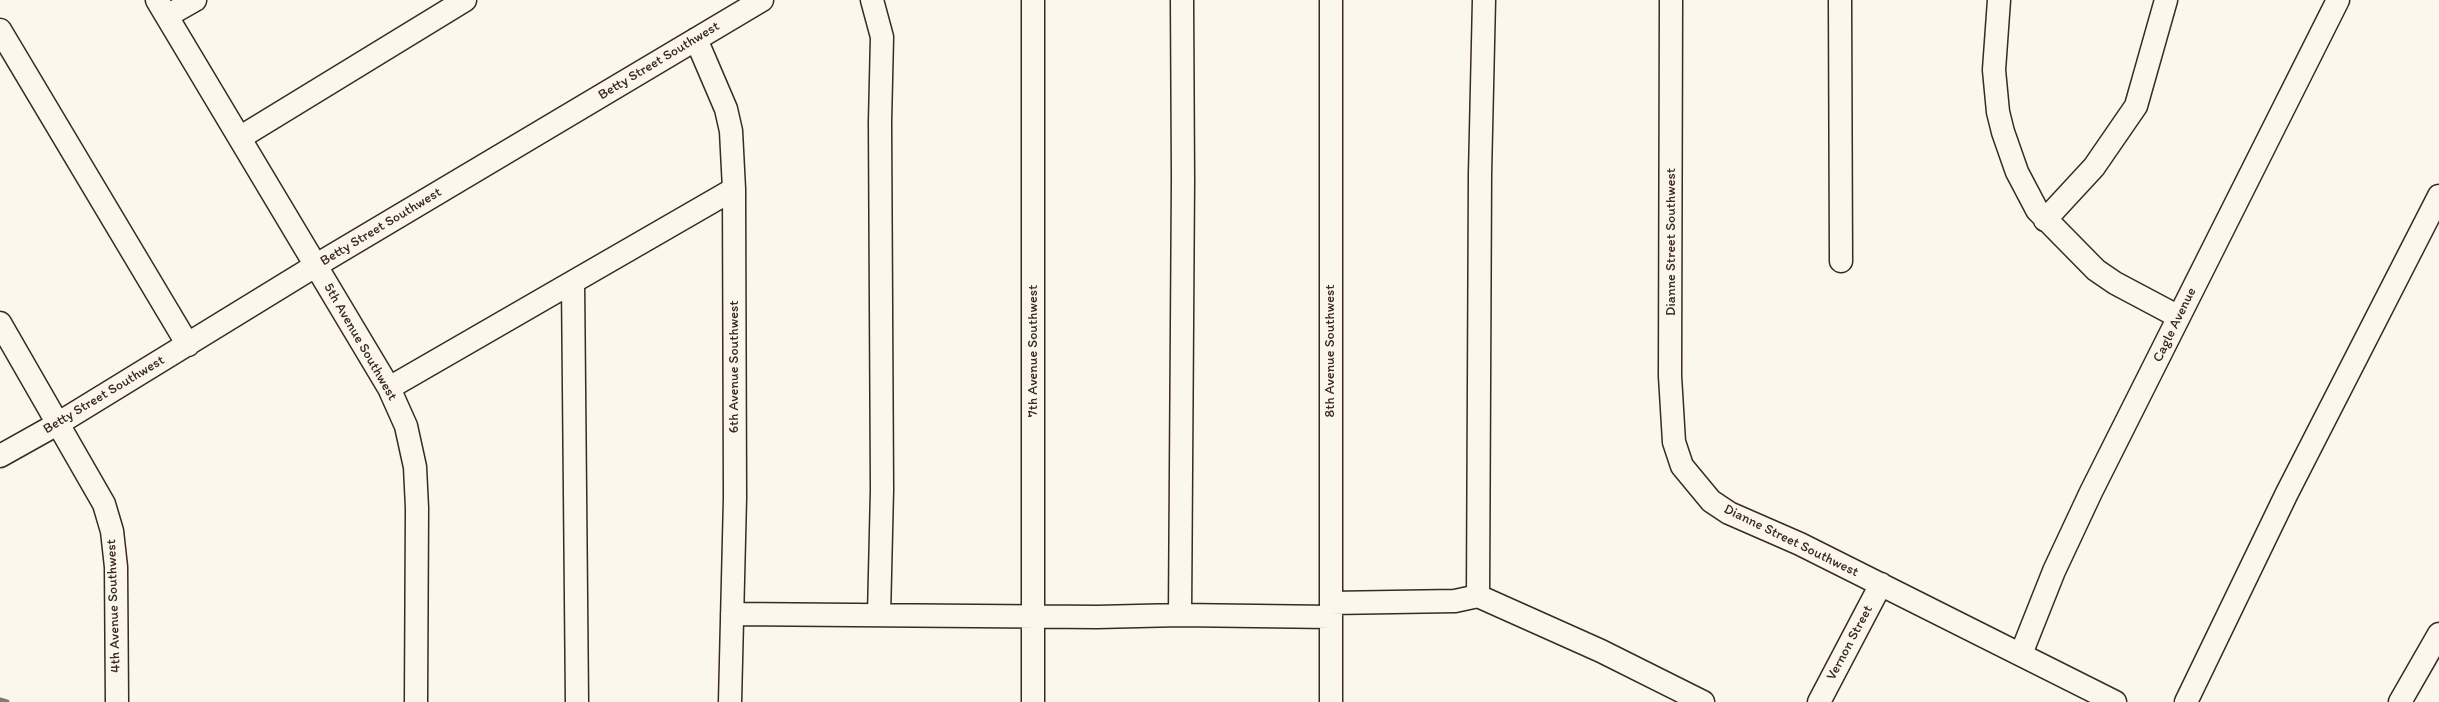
<!DOCTYPE html>
<html>
<head>
<meta charset="utf-8">
<style>
	body { margin:0 }
	canvas { display:block; background:#fbf7ec }
</style>
</head>
<body>
<canvas width="2439" height="702"></canvas>
<script>
const c = document.querySelector('canvas').getContext('2d');
c.lineJoin = 'round';
function toPath(rows) {
  const path = new Path2D();
  for (const r of rows) {
    path.moveTo(r[0], r[1]);
    for (let i = 2; i < r.length; i += 2) path.lineTo(r[i], r[i + 1]);
  }
  return path;
}
function strokePath(path, color, width, dash) {
  c.strokeStyle = color;
  c.lineWidth = width;
  c.lineCap = dash ? 'butt' : 'round';
  c.setLineDash(dash || []);
  c.stroke(path);
}
function write(font, color, halo, rows, align = 'center') {
  c.font = font + ' Itim,sans-serif';
  c.lineWidth = 3.5;
  c.setLineDash([]);
  c.textBaseline = 'middle';
  c.strokeStyle = halo;
  c.fillStyle = color;
  for (const [text, x, y, turn = 0] of rows) {
    c.save();
    c.translate(x, y);
    c.rotate((+turn || 0) * Math.PI / 180);
    c.textAlign = isNaN(turn) ? turn : align;
    if (halo) c.strokeText(text, 0, 0);
    c.fillText(text, 0, 0);
    c.restore();
  }
}
strokePath(toPath([
	[0,700,7,702]
]), '#85796d', 5);
const minor = toPath([
	[157,0,389,388,406,426,415,467,417,508,416,702],
	[872,0,882,37,880,122,882,490,879,615],
	[1331,0,1331,702],
	[1671,0,1670,376,1674,442,1682,466,1711,501,1729,513,1800,544,2115,702],
	[1840,0,1841,261],
	[1999,0,1994,70,1998,112,2003,132,2017,172,2037,210,2096,270,2115,283,2179,317],
	[167,16,195,0],
	[0,30,188,345],
	[696,39,726,109,731,131,734,189,735,498,730,702],
	[241,137,465,0],
	[2045,220,2094,167,2136,106,2166,0],
	[573,282,577,702],
	[0,323,104,504,112,531,116,567,117,702],
	[389,388,734,189],
	[0,456,59,423,315,266,762,0],
	[1478,596,1480,174,1484,0],
	[1331,603,1455,601,1478,596,1601,651,1703,702],
	[732,614,1097,617,1180,615,1331,617],
	[1180,615,1183,179,1182,0],
	[2021,654,2054,571,2091,492,2338,0],
	[1033,702,1033,0],
	[1819,702,1881,584],
	[2186,702,2287,493,2439,196]
]);
const major = toPath([
	[2400,702,2439,634]
]);
strokePath(minor, '#3b2a1e', 25);
strokePath(major, '#3b2a1e', 25);
strokePath(minor, '#fbf7ec', 22);
strokePath(major, '#fbf7ec', 22);
write('14px', '#3b2a1e', '#fbf7ec', [
	["Betty Street Southwest",659,61,-31],
	["Betty Street Southwest",381,227,-31],
	["Dianne Street Southwest",1671,242,-90],
	["Cagle Avenue",2175,325,-64],
	["5th Avenue Southwest",360,342,60],
	["7th Avenue Southwest",1033,351,-90],
	["8th Avenue Southwest",1330,351,-90],
	["6th Avenue Southwest",734,367,-90],
	["Betty Street Southwest",104,395,-31],
	["Dianne Street Southwest",1791,541,26],
	["4th Avenue Southwest",114,606,-92],
	["Vernon Street",1850,643,-62]
]);
</script>
</body>
</html>
